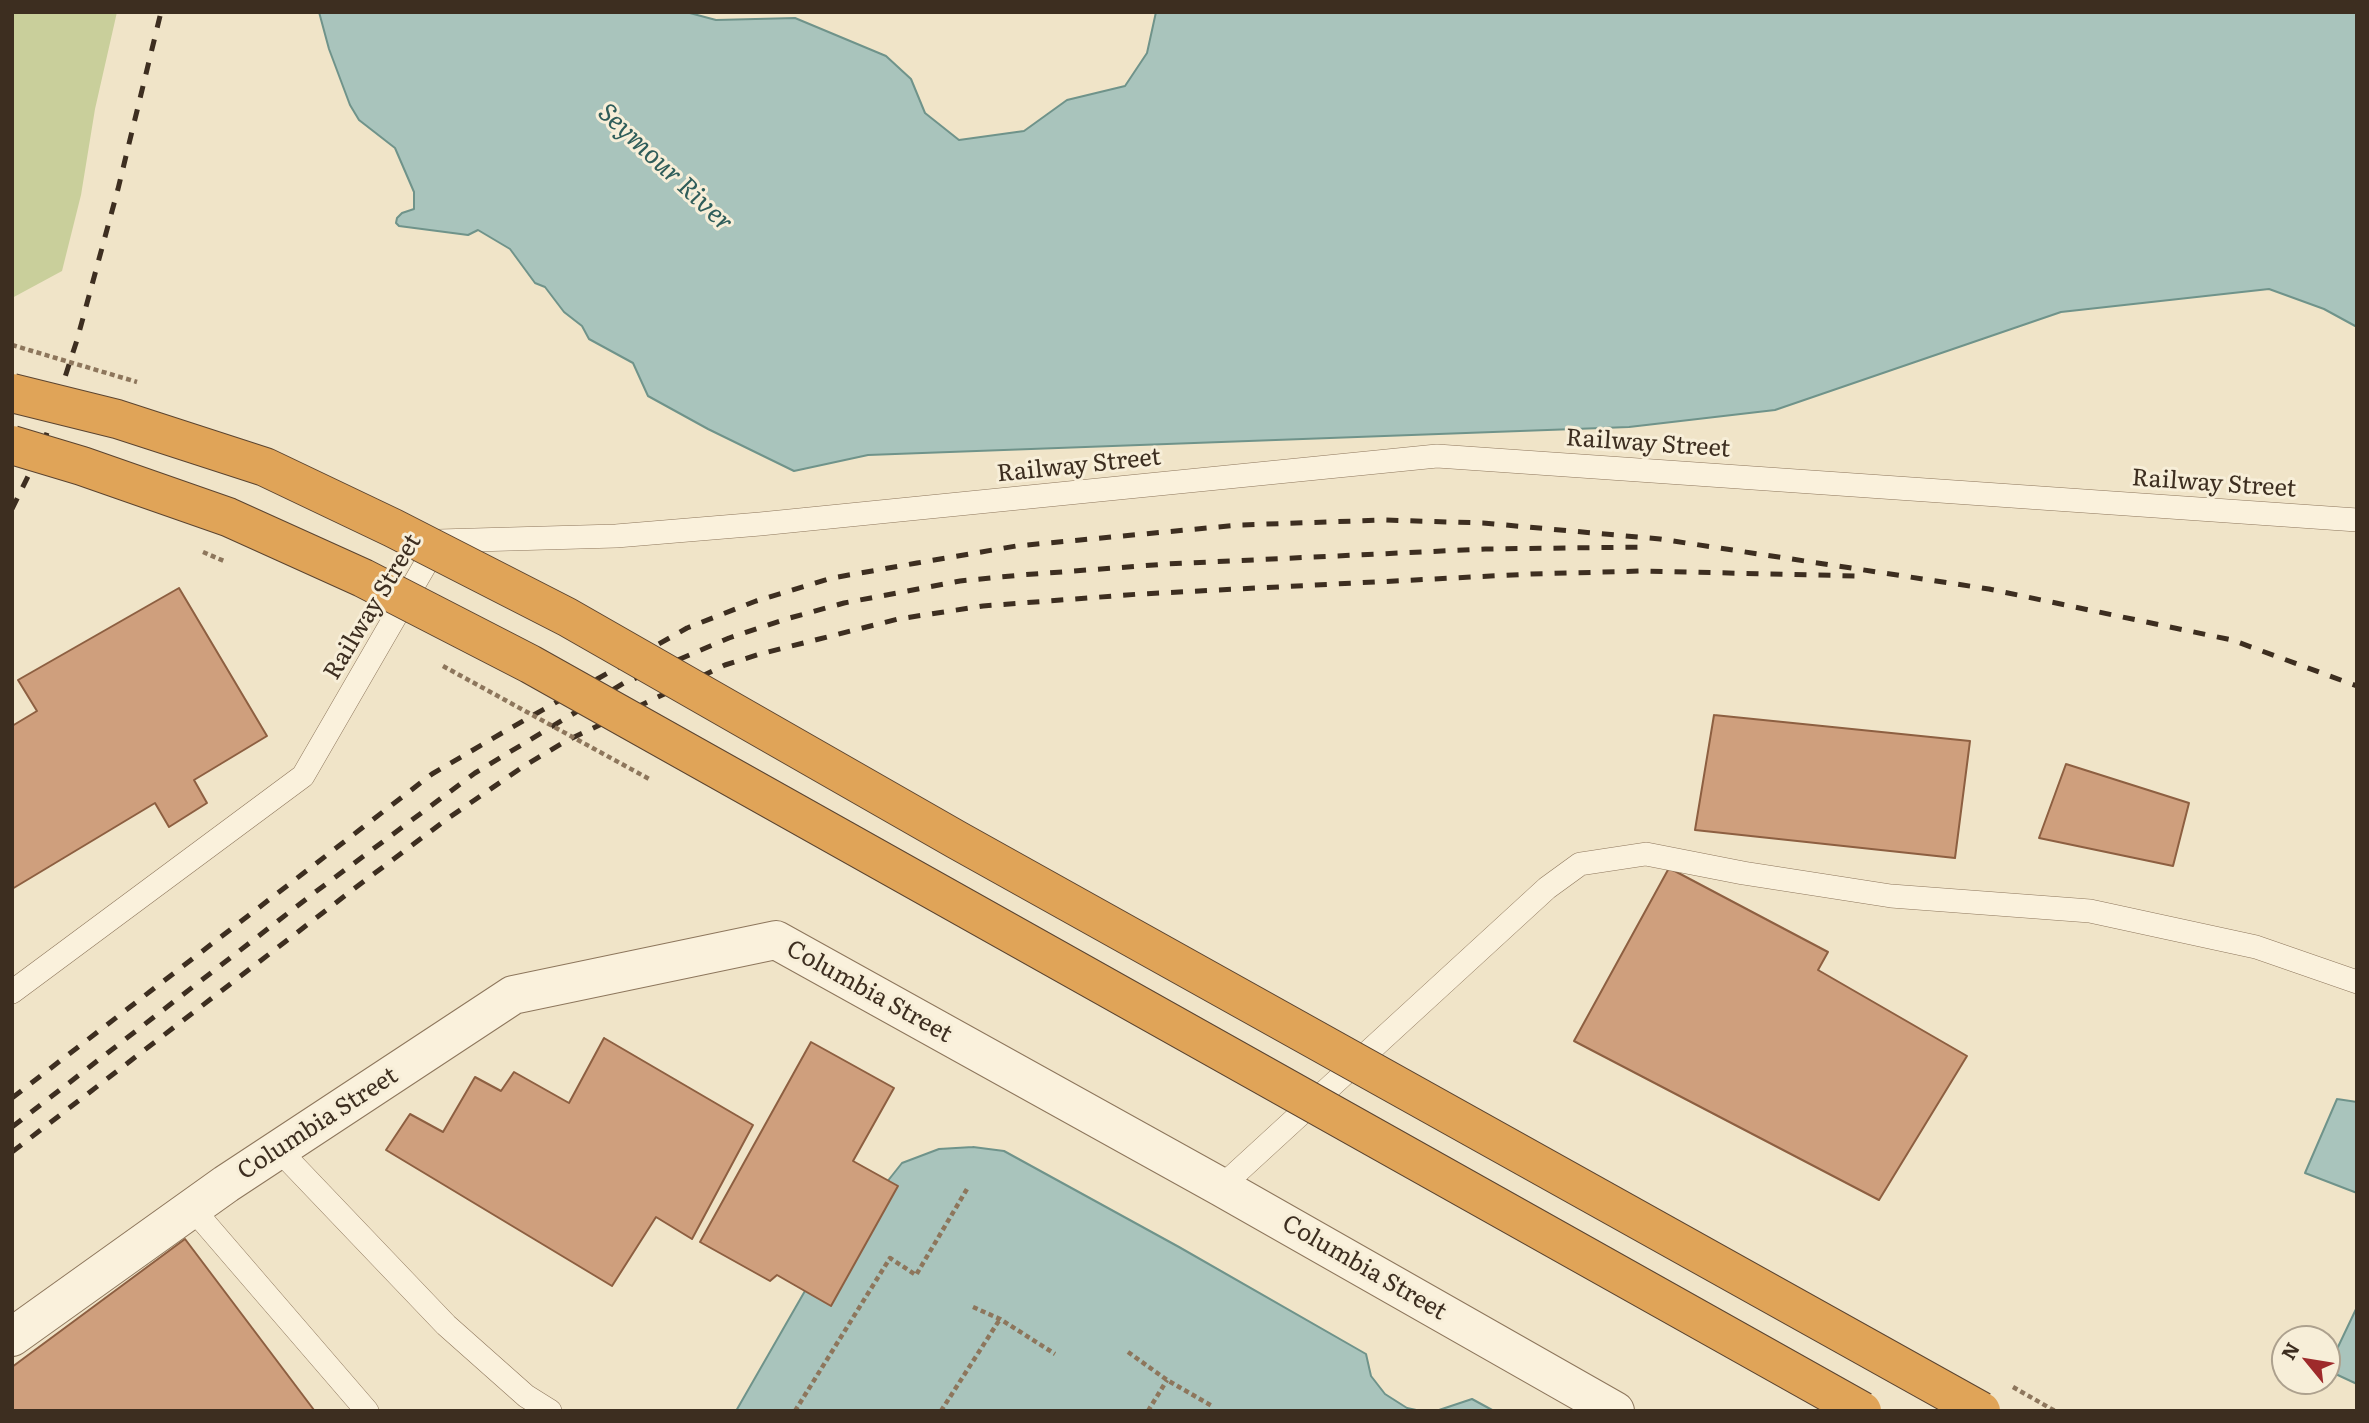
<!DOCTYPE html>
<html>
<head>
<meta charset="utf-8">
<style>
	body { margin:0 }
	#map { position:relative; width:2369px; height:1423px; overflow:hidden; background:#f0e4c8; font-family:Literata,serif }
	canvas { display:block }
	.frame { position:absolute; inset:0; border:14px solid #3d2e20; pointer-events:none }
	.north { position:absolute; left:2271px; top:1325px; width:70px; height:70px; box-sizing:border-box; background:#f7eed8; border:2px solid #ada18e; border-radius:50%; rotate:300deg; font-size:19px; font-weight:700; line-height:28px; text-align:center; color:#3d2e20 }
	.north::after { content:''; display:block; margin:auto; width:24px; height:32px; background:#9e2a2b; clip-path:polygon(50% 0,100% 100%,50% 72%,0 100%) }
</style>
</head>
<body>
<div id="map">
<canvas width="2369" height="1423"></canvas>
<div class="frame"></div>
<div class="north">N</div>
</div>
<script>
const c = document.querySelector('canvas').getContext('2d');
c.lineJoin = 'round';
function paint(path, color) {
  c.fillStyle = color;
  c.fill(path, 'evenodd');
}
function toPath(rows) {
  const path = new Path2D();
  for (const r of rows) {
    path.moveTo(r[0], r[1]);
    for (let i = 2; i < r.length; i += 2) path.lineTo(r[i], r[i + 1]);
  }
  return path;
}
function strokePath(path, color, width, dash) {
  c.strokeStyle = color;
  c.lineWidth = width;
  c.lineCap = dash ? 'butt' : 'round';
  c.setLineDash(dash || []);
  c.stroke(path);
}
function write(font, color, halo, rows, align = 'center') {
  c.font = font + ' Literata,serif';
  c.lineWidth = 6;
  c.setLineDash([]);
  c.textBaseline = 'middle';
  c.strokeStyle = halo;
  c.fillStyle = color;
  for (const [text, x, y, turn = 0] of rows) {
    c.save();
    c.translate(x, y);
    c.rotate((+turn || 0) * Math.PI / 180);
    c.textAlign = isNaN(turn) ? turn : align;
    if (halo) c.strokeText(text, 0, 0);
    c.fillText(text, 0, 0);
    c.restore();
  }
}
paint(toPath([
	[12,12,117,12,95,109,81,195,62,271,12,298]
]), '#c9cf9b');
const water = toPath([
	[319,12,686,12,716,20,795,18,886,56,911,79,925,113,959,140,1024,131,1067,100,1125,86,1147,53,1156,12,2357,12,2357,327,2324,309,2269,289,2061,312,1775,410,1629,427,868,455,794,471,708,429,648,396,633,363,589,339,582,326,564,312,545,287,535,283,510,249,478,230,468,235,399,226,396,223,397,218,402,213,414,209,414,192,395,148,359,120,350,105,329,49,319,12],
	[2337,1099,2357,1102,2357,1193,2305,1173,2337,1099],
	[973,1147,1004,1151,1179,1247,1366,1354,1371,1376,1385,1394,1407,1408,1421,1411,736,1411,817,1270,902,1163,939,1149,973,1147],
	[2357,1307,2357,1384,2327,1370,2357,1307],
	[1472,1399,1494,1411,1436,1411,1472,1399]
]);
paint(water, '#a9c4bc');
strokePath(water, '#6f938a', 2);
const building = toPath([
	[179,588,267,736,194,780,207,803,169,827,155,803,12,889,12,726,37,711,18,680,179,588],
	[1714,715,1970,741,1955,858,1695,830,1714,715],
	[2066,764,2189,803,2173,866,2039,838,2066,764],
	[1669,868,1828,952,1818,970,1967,1056,1879,1200,1574,1041,1669,868],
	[604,1038,753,1125,692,1239,656,1217,612,1286,386,1150,410,1114,443,1132,475,1077,501,1091,514,1072,569,1103,604,1038],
	[811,1042,894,1088,853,1161,898,1186,831,1306,777,1275,770,1281,700,1242,811,1042],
	[185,1239,314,1410,12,1411,12,1367,185,1239]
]);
paint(building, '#cf9f7d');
strokePath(building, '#8d5f41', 2);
const service = toPath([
	[12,992,303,776,439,541,616,536,760,524,1437,456,2357,520],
	[278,1149,446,1325,526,1396,550,1411],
	[1221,1187,1547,888,1580,864,1646,854,1743,873,1891,896,2090,911,2256,947,2357,982],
	[192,1208,367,1411]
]);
const minor = toPath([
	[12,1337,226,1184,513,995,776,940,1221,1187,1615,1411]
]);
strokePath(service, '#8d765c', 24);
strokePath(minor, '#8d765c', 40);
strokePath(toPath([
	[973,1307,1000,1319,1055,1354],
	[1128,1352,1167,1380,1212,1406],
	[795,1411,890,1258,916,1275,967,1189],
	[941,1411,1000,1319],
	[1148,1411,1167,1380]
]), '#8d765c', 4.5, [5, 3.5]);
strokePath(service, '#faf1dc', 23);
strokePath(minor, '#faf1dc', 38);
strokePath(toPath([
	[12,509,42,448,77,340,118,189,161,12],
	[12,1098,432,774,502,733,687,628,756,601,832,578,917,563,1016,546,1239,525,1384,520,1483,523,1660,539,1989,589,2232,640,2357,686],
	[12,1127,314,893,475,773,624,683,729,638,786,619,844,603,960,581,1021,575,1167,564,1378,554,1485,549,1649,547],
	[12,1152,355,888,447,819,524,766,566,741,725,665,760,654,898,619,983,606,1140,594,1531,574,1642,571,1858,576]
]), '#3d2e20', 5, [12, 12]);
const motorwayBridge = toPath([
	[12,393,117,419,265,467,393,528,567,617,957,840,1981,1411],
	[12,445,82,466,228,517,363,578,530,664,1862,1411]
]);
strokePath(motorwayBridge, '#5b4430', 40, []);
strokePath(toPath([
	[12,345,137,382],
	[203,552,224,561],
	[443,666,651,780],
	[2013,1387,2055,1411]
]), '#8d765c', 4.5, [5, 3.5]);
strokePath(motorwayBridge, '#e0a458', 38);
write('24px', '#3d2e20', '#f7eed8', [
	["Railway Street",1648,444,4],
	["Railway Street",1079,466,-6],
	["Railway Street",2214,484,4],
	["Railway Street",373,607,-59],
	["Columbia Street",869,992,29],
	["Columbia Street",318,1124,-33],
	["Columbia Street",1364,1268,30]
]);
write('italic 26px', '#2f5d5a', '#f7eed8', [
	["Seymour River",665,168,43]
]);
</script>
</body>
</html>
